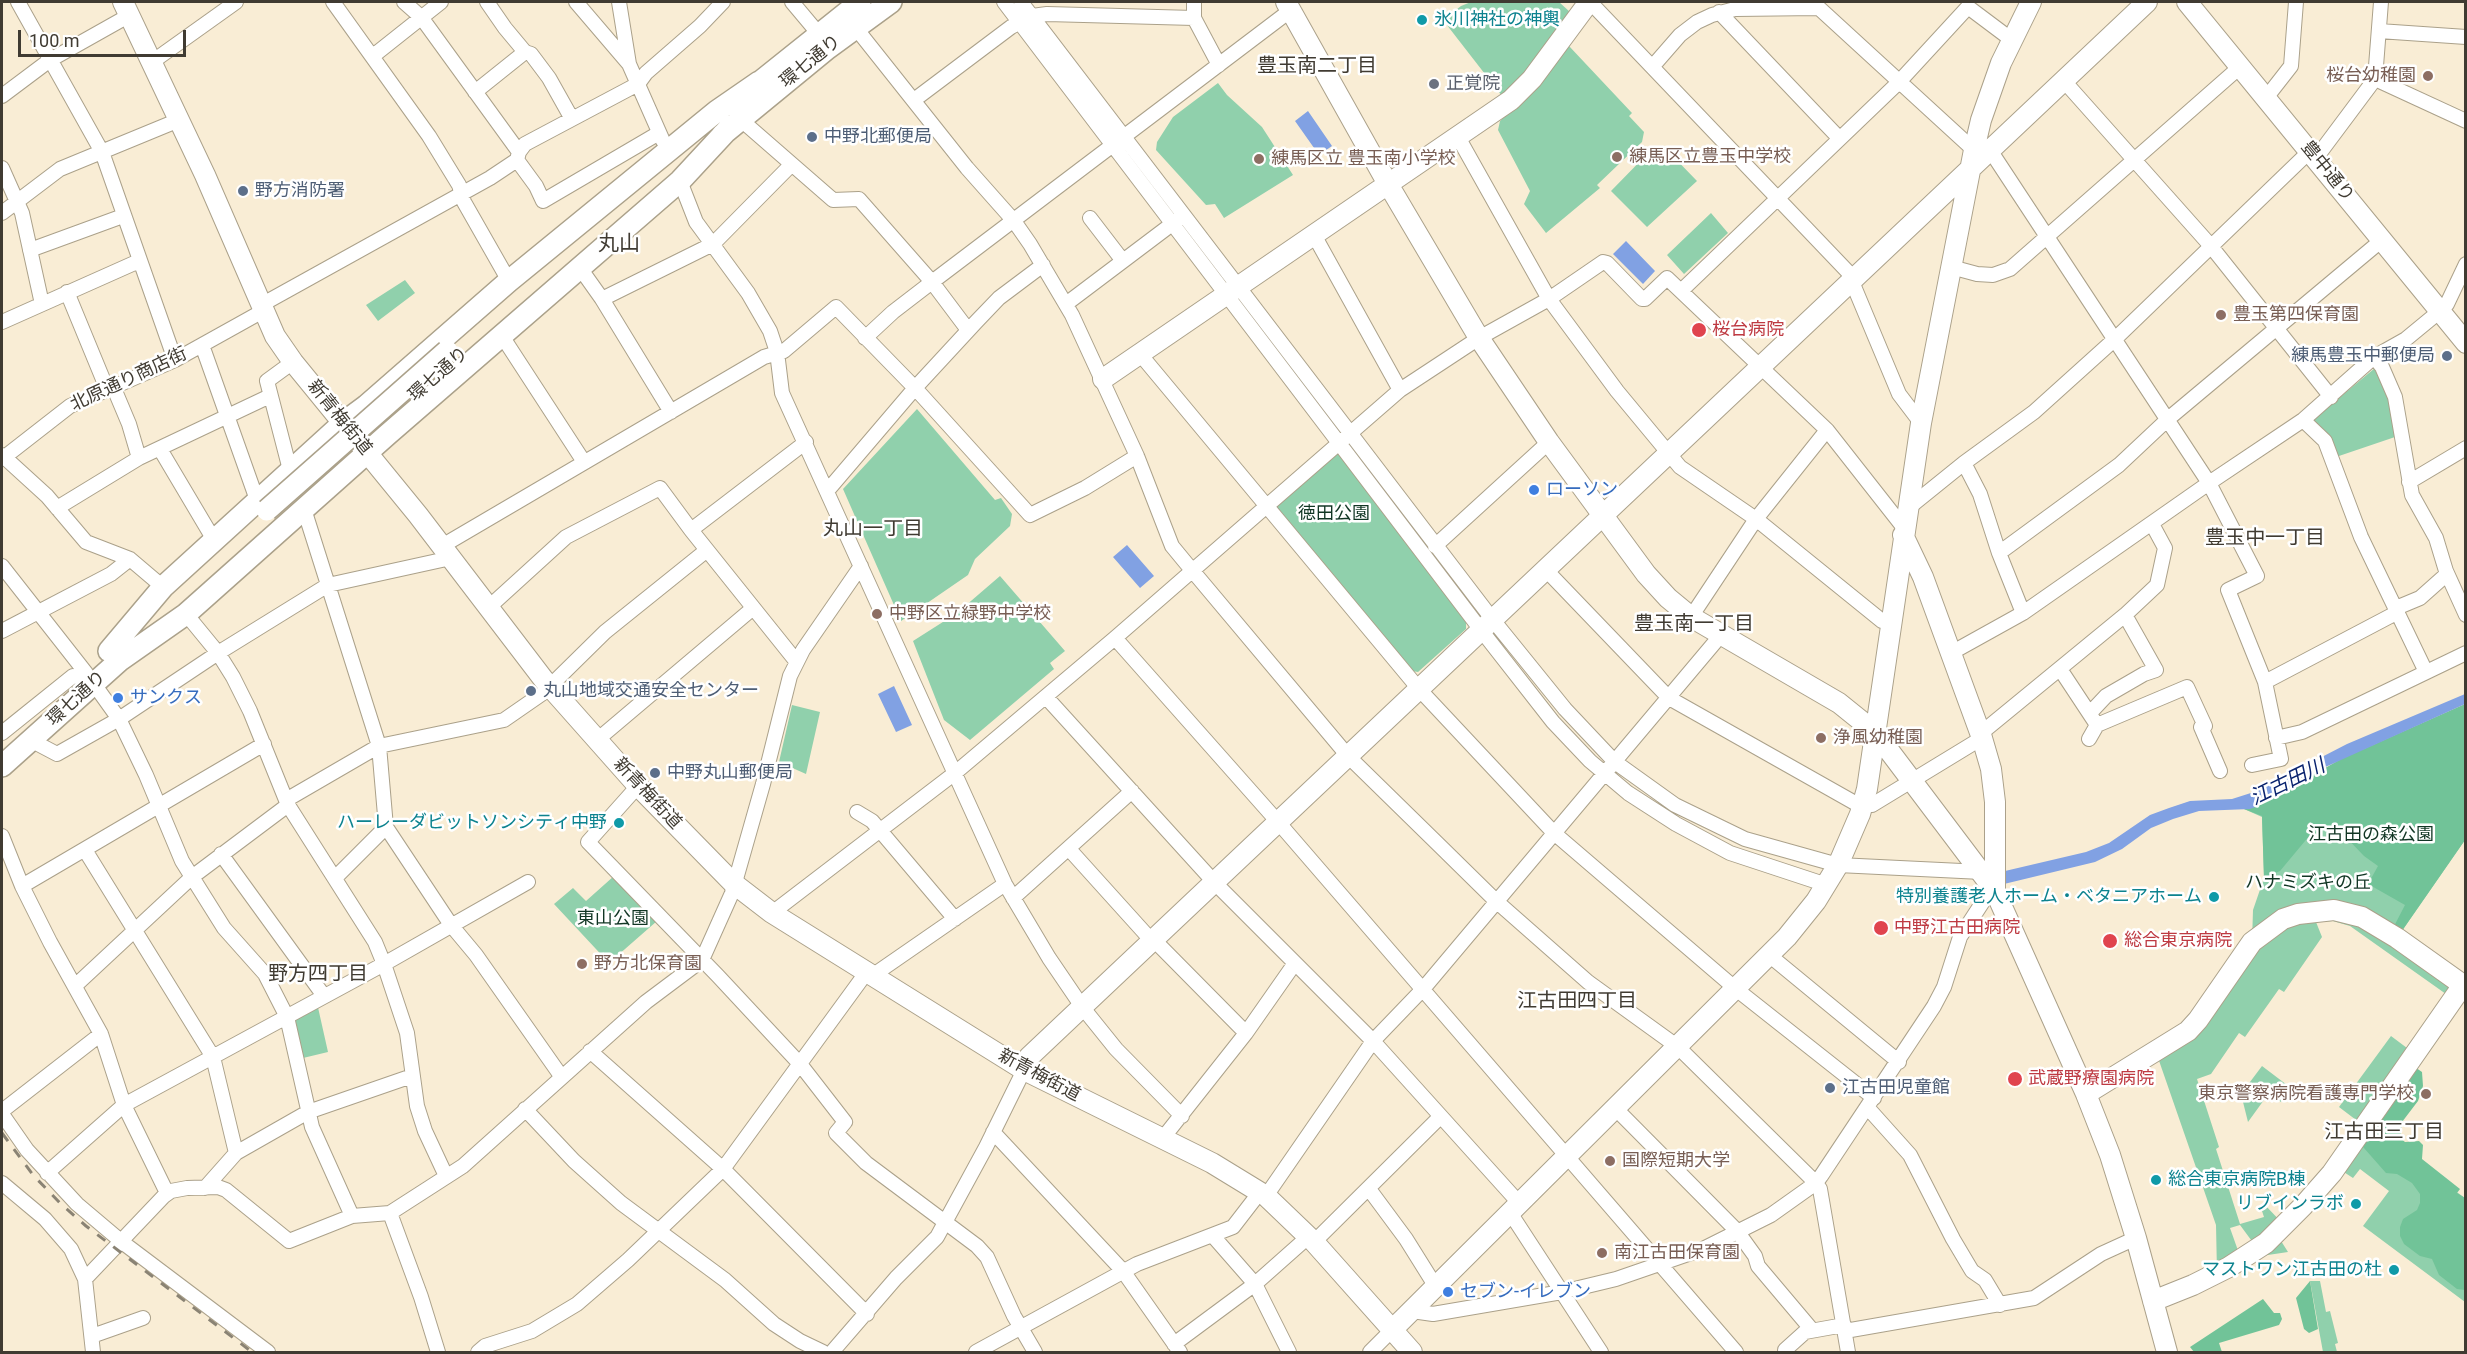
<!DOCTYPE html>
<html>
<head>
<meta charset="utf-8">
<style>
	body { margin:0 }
	#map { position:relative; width:2467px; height:1354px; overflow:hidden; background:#f9edd5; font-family:Roboto,sans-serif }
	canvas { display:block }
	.frame { position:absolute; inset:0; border:3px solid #403b32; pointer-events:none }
	.scale { position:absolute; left:18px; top:30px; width:168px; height:27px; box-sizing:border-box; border:3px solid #403b32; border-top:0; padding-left:8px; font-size:18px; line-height:21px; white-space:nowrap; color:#403b32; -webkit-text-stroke:4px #fff; paint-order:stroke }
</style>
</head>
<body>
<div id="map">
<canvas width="2467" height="1354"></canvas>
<div class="frame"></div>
<div class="scale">100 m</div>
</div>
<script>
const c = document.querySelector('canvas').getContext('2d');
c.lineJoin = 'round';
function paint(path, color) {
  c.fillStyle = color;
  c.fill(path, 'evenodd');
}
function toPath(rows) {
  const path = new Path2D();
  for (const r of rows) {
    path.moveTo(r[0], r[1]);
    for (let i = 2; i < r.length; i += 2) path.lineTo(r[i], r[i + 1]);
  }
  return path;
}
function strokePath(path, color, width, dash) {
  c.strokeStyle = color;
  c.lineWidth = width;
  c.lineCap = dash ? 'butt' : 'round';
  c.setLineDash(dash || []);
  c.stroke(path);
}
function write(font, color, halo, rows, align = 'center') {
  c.font = font + ' Roboto,"Noto Sans JP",sans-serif';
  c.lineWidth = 5;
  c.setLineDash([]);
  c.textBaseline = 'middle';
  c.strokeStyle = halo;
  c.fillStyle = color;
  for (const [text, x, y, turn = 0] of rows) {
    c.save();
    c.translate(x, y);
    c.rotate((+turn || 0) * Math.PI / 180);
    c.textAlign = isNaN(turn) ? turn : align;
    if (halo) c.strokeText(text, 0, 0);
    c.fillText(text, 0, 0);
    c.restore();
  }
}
paint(toPath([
	[1471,2,1559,2,1570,12,1534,63,1502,96,1443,20,1461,6],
	[1569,46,1632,113,1629,116,1644,132,1642,142,1597,185,1600,188,1546,233,1524,204,1530,191,1498,130,1500,121,1542,82],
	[1218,83,1227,95,1262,127,1293,175,1224,218,1215,204,1206,205,1156,150,1157,142,1173,117],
	[1654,147,1658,152,1664,147,1697,181,1647,227,1611,191],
	[1711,213,1728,233,1684,274,1667,255],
	[405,280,415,293,378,321,366,305],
	[2375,368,2383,379,2391,402,2395,437,2336,457,2314,422,2315,418],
	[917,409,995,500,1001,498,1012,514,1010,526,975,559,968,575,901,621,843,489],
	[1336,453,1341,454,1466,622,1466,629,1418,672,1412,671,1276,509,1277,503],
	[1000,576,1065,651,1050,663,1054,669,970,740,944,720,913,641,957,613],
	[792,705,820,712,806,774,779,762],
	[2309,777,2465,840,2397,938,2463,985,2453,999,2350,926,2333,921,2316,922,2322,937,2284,992,2279,989,2245,1037,2239,1033,2211,1074,2197,1079,2219,1147,2216,1149,2240,1224,2264,1217,2261,1208,2265,1205,2284,1225,2276,1233,2288,1252,2241,1259,2217,1273,2216,1225,2156,1052,2173,1042,2252,942,2253,910,2264,878,2262,817,2244,809,2258,806],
	[2240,1225,2257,1248,2241,1259,2230,1228],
	[614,876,657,921,609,963,554,904,573,888,586,901],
	[317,1003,328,1052,303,1058,293,1015],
	[2391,1036,2415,1054,2364,1126,2465,1198,2465,1302,2363,1226,2389,1191,2360,1169,2353,1178,2336,1167,2364,1126,2339,1107],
	[2262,1066,2291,1088,2281,1102,2269,1093,2248,1122,2241,1094],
	[2310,1281,2320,1281,2326,1312,2330,1311,2338,1343,2335,1344,2337,1352,2323,1352]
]), '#90d0ac');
paint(toPath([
	[2465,704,2465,840,2397,938,2390,934,2405,905,2368,884,2378,866,2364,856,2341,832,2325,830,2310,835,2280,871,2264,878,2262,816,2244,809,2258,806,2341,759],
	[2409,1063,2422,1072,2423,1086,2418,1101,2402,1122,2400,1138,2405,1142,2419,1141,2423,1145,2422,1159,2460,1189,2457,1193,2465,1198,2465,1290,2457,1289,2439,1275,2432,1259,2420,1256,2404,1244,2400,1236,2400,1227,2403,1219,2417,1210,2420,1203,2420,1194,2412,1183,2397,1174,2386,1173,2356,1139],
	[2310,1281,2318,1329,2309,1333,2304,1329,2296,1298],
	[2263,1299,2274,1313,2280,1313,2282,1319,2279,1325,2219,1343,2222,1352,2194,1352,2190,1347]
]), '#71c398');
paint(toPath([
	[1308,111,1332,146,1319,155,1295,121],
	[1626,241,1655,271,1643,284,1613,254],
	[1127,545,1154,576,1140,588,1113,557],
	[894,686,912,725,896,732,878,694],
	[2465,694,2465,704,2321,769,2258,806,2250,809,2199,811,2173,819,2151,828,2122,849,2095,862,2004,884,2005,871,2086,852,2109,843,2150,815,2169,808,2190,801,2232,799,2254,792,2347,744]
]), '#81a1e3');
const street = toPath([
	[18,2,102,152,175,360],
	[333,2,429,136,459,185,464,202,509,281],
	[404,2,421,17,519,152],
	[487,2,505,28,525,52,531,54,549,78,572,119],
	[576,2,629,64],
	[619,2,629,64,663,141],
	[792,2,818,33],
	[1004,2,1481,630,1553,722,1590,761,1628,793,1676,824,1730,853,1827,885],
	[1021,2,1493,620,1565,709,1615,762,1675,805,1745,839,1838,865,1982,872],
	[1194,2,1194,18,1219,65],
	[1590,2,1848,272,1899,394,1921,423],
	[1719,12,1839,138],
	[855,27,967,168,1014,221,1030,244,1072,315,1137,456,1172,546,1186,563,1348,756,1440,846,1496,901,1588,982,1678,1047,1816,1183,1820,1189,1848,1352],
	[2379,31,2466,37],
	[373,56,441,2],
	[152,62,236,2],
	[1653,66,1680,35,1697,22,1712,15,1735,9,1819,8,1974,150],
	[2375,79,2466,121],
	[2064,81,2210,245,2331,397],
	[475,92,525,52],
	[2,96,50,60,130,15],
	[2266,98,2291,66,2296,2],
	[914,100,1011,27,1032,16,1047,14,1194,18],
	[740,119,833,200,859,199,932,282,893,312,865,338],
	[1458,137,1549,299,1617,391,1680,467,1756,519,1882,621,1890,623],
	[1990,150,2209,483,2257,576,2228,590,2265,682,2281,759,2252,765],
	[2316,158,2375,79,2381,2],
	[517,160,536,186,543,201,659,133],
	[2,168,22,213,42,304],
	[680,181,696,222,748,293,770,331,777,352,782,393,1005,884,1049,958,1083,1008,1116,1049,1182,1116],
	[2,213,60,169,179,120],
	[1090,218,1123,261],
	[1314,235,1400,390],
	[30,250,123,216],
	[1951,267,1977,274,1993,275,2010,269,2241,66],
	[580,268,602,299,671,412],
	[1681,291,1898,83,1968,7,2012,40],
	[67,292,107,389],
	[602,299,713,244,791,165],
	[1066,304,1180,218],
	[261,305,490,178,517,160,519,152,525,144,638,84,646,73,700,26,723,2],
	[2,322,139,261],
	[968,330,932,282,1291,10],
	[502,336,584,462],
	[202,345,257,500],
	[1140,354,1419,689,1554,833,1736,989,1874,1098],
	[2374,357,2382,367,2395,397,2412,495,2436,538,2446,571,2466,615],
	[113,386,129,424,139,458],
	[2303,420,2325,441,2361,537,2426,672],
	[160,449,214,540],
	[2,455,47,496,86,542,130,559,163,587],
	[2,459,70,406,175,360,263,311],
	[1964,463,1980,494,1999,553,2023,613],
	[290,470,267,381,293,362],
	[2409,482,2466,448],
	[828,490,915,388,976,322,999,298,1043,265],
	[57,508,139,458,270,396],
	[304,509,379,746,386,827,451,925,476,955,561,1076],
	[1907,509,1964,463,2034,412,2115,339,2310,151],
	[442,546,764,357,784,351,836,307,915,388,1030,515,1085,488,1137,456],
	[1435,546,1549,442],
	[1999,553,2119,465,2168,419,2382,240],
	[2,566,86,673],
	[1546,570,1669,698,1855,803,1872,805,1982,738],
	[488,608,566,537,660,488,691,530],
	[2396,608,2420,598,2447,574],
	[186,614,218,653,233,677,250,711,288,805,375,942,384,964,407,1033,417,1106,425,1131,446,1176],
	[1691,617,1756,519,1827,430],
	[2,631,111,574,130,559],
	[1115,638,1278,822,1736,1352],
	[1951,653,2023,613,2209,483,2303,420,2374,357,2406,339,2440,311,2447,304,2466,264],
	[796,661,691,530,806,442],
	[2060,669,2097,725,2089,739],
	[2265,682,2398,612],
	[94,684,119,719,146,775,182,861,224,928,265,974,287,1017,312,1127,352,1216],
	[1046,697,1215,883,1373,1041,1520,1204],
	[2090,713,2106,696,2144,674,2156,670,2125,615],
	[2097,725,2187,687,2205,726,2201,727,2220,771],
	[2,733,73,676,82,678],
	[1980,734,2125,615,2157,585,2165,548,2152,524],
	[2276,738,2302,732,2466,653],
	[597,740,752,609],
	[38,744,57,754,119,719,218,653,328,585,451,558],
	[638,786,588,842,718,976,800,1064,845,1122,836,1133,866,1163,977,1246,987,1257,1014,1316,1035,1352],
	[286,800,379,746,504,720,543,693,605,632,707,550],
	[857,812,872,821,955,919],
	[2,836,22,886,50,942,101,1034,124,1105,167,1193],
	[1069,849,1152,941],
	[85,850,213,1057,236,1153],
	[221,854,324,996],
	[335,878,386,827],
	[22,886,264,744],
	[1013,898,1132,791],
	[772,913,955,773,1115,638,1400,390,1479,338,1549,299,1603,262,1607,263,1642,299,1645,299,1667,278,1827,430,1904,528],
	[1154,940,1246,1033],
	[1769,955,1899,1062],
	[872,976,1005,884],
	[76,985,192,877,288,805],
	[590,1051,723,1169,867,1314],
	[1867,1107,1910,1155,1953,1239,1972,1271,1985,1280,2000,1305],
	[525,1109,574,1161,621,1203,725,1280,774,1324,800,1341,823,1352],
	[1616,1109,1737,1231,1755,1256,1758,1266,1812,1330],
	[2,1111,101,1034],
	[2,1114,27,1150,77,1204,122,1242,268,1352],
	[993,1132,1123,1271,1180,1352],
	[1163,1138,1246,1033,1295,963],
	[47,1173,124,1105,384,964,528,882],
	[2,1183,45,1219,71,1249,85,1279,93,1352],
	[205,1188,236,1153,308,1112,412,1076],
	[1369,1189,1406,1239,1436,1287],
	[1266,1196,1373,1041,1423,989,1721,635],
	[390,1213,421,1297,438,1352],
	[1511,1214,1601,1352],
	[1213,1236,1255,1284,1289,1352],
	[1314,1242,1440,1117],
	[85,1279,164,1196,171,1191,187,1188,218,1187,226,1190,289,1241,352,1216,390,1213,463,1166,646,1002,702,960,732,893,763,784,790,676,803,650,861,566],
	[1412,1311,1433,1314,1562,1292,1616,1279,1703,1249,1771,1215,1816,1183,1821,1176,1934,1006,1944,987,1960,937,1986,897,1995,891],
	[1845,1331,2034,1298,2101,1254,2136,1238],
	[92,1336,143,1318],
	[1174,1344,1255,1284,1308,1237],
	[478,1352,485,1346,532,1331,577,1304,628,1260,723,1169,866,973],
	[832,1352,896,1278,937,1237,986,1147,1024,1070],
	[976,1352,1137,1264,1233,1227,1260,1192],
	[1370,1352,1392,1330],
	[1787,1352,1785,1350,1805,1332,1844,1325]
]);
const secondary = toPath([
	[123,2,205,175,275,336,293,362,418,515,544,680,638,786,733,883,772,913,1024,1070,1212,1163,1266,1196,1314,1242,1412,1352],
	[1286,2,1388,184,1479,338,1549,442,1646,574,1668,598,1691,617,1839,703,1875,732,1995,891,2086,1094,2110,1155,2136,1238,2167,1352],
	[2187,2,2466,343],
	[1103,379,1511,100,1532,79,1589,2],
	[1903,535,1923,577,1982,738,1991,769,1995,802,1995,891],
	[1024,1070,1029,1057,2147,2],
	[2086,1094,2188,1031,2198,1020,2252,942,2283,919,2298,914,2334,910,2362,917,2397,938,2466,987],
	[2153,1301,2193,1285,2229,1267,2266,1243,2303,1206,2332,1173,2463,985],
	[1392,1330,1787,937,1816,901,1838,865,1860,814,1867,789,1921,423,1974,150,1981,120,2001,63,2031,2]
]);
const primary = toPath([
	[750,90,860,2],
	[722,135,828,48,891,2],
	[109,651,163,587,343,423,366,406,509,281,717,111,759,82],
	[119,661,186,614,387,435,680,181,731,126],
	[2,766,128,653]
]);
strokePath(street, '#aba18a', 16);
strokePath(secondary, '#aba18a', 22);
strokePath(primary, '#aba18a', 24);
strokePath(street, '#fff', 14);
strokePath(secondary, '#fff', 20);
strokePath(primary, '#fff', 21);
strokePath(toPath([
	[2,1133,33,1175,61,1204,86,1226,252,1352]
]), '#8a8374', 3, [10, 10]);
const primaryBridge = toPath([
	[267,510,447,351]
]);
strokePath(primaryBridge, '#aba18a', 24, []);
strokePath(primaryBridge, '#fff', 21);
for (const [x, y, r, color] of [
	[1422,20,6,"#0f9aa8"],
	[2428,76,6,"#8d6e63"],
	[1434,84,6,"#6b7280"],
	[812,137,6,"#5c6f8a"],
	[1617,157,6,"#8d6e63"],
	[1259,159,6,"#8d6e63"],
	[243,191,6,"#5c6f8a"],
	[2221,315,6,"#8d6e63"],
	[1699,330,8,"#e0444e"],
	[2447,356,6,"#5c6f8a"],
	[1534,490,6,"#3f7fe0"],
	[877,614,6,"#8d6e63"],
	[531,691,6,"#5c6f8a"],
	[118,698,6,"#3f7fe0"],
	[1821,738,6,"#8d6e63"],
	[655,773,6,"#5c6f8a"],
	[619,823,6,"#0f9aa8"],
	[2214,897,6,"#0f9aa8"],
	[1881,928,8,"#e0444e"],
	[2110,941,8,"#e0444e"],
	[582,964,6,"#8d6e63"],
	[2015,1079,8,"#e0444e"],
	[1830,1088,6,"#5c6f8a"],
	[2426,1094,6,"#8d6e63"],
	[1610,1161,6,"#8d6e63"],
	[2156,1180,6,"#0f9aa8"],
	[2356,1204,6,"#0f9aa8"],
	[1602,1253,6,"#8d6e63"],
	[2394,1270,6,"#0f9aa8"],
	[1448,1292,6,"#3f7fe0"]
]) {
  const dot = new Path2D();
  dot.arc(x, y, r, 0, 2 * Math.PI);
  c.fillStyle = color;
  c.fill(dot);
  strokePath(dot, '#fff', 2);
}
write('18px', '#0d838f', '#fff', [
	["氷川神社の神輿",1434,20,"left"],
	["ハーレーダビットソンシティ中野",607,823],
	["特別養護老人ホーム・ベタニアホーム",2202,897],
	["総合東京病院B棟",2168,1180,"left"],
	["リブインラボ",2344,1204],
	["マストワン江古田の杜",2382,1270]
], 'right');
write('18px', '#403b32', '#fff', [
	["環七通り",811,62,-39],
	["豊中通り",2327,172,51],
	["環七通り",439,375,-41],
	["北原通り商店街",129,380,-25],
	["新青梅街道",339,418,51],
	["環七通り",77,699,-42],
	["新青梅街道",647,794,47],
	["新青梅街道",1039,1076,28]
]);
write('18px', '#785e54', '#fff', [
	["桜台幼稚園",2416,76,"right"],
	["練馬区立豊玉中学校",1629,157],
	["練馬区立 豊玉南小学校",1271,159],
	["豊玉第四保育園",2233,315],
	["中野区立緑野中学校",889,614],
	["浄風幼稚園",1833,738],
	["野方北保育園",594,964],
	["東京警察病院看護専門学校",2414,1094,"right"],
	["国際短期大学",1622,1161],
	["南江古田保育園",1614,1253]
], 'left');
write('18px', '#5b616d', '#fff', [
	["正覚院",1446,84]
], 'left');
write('18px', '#4e5e75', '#fff', [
	["中野北郵便局",824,137],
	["野方消防署",255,191],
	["練馬豊玉中郵便局",2435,356,"right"],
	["丸山地域交通安全センター",543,691],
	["中野丸山郵便局",667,773],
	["江古田児童館",1842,1088]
], 'left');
write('18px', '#be3a42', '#fff', [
	["桜台病院",1712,330],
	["中野江古田病院",1894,928],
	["総合東京病院",2124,941],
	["武蔵野療園病院",2028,1079]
], 'left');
write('18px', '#366cbe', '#fff', [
	["ローソン",1546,490],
	["サンクス",130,698],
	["セブン-イレブン",1460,1292]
], 'left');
write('18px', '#113624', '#fff', [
	["徳田公園",1334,514],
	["江古田の森公園",2371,835],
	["ハナミズキの丘",2308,883],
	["東山公園",613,919]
]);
write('20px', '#403b32', '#fff', [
	["豊玉南二丁目",1317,67],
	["丸山一丁目",873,530],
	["豊玉中一丁目",2265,539],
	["豊玉南一丁目",1694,625],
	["野方四丁目",318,975],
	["江古田四丁目",1577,1002],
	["江古田三丁目",2384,1133]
]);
write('italic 20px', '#09236e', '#fff', [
	["江古田川",2288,783,-26]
]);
write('21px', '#403b32', '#fff', [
	["丸山",619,245]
]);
</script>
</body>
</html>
